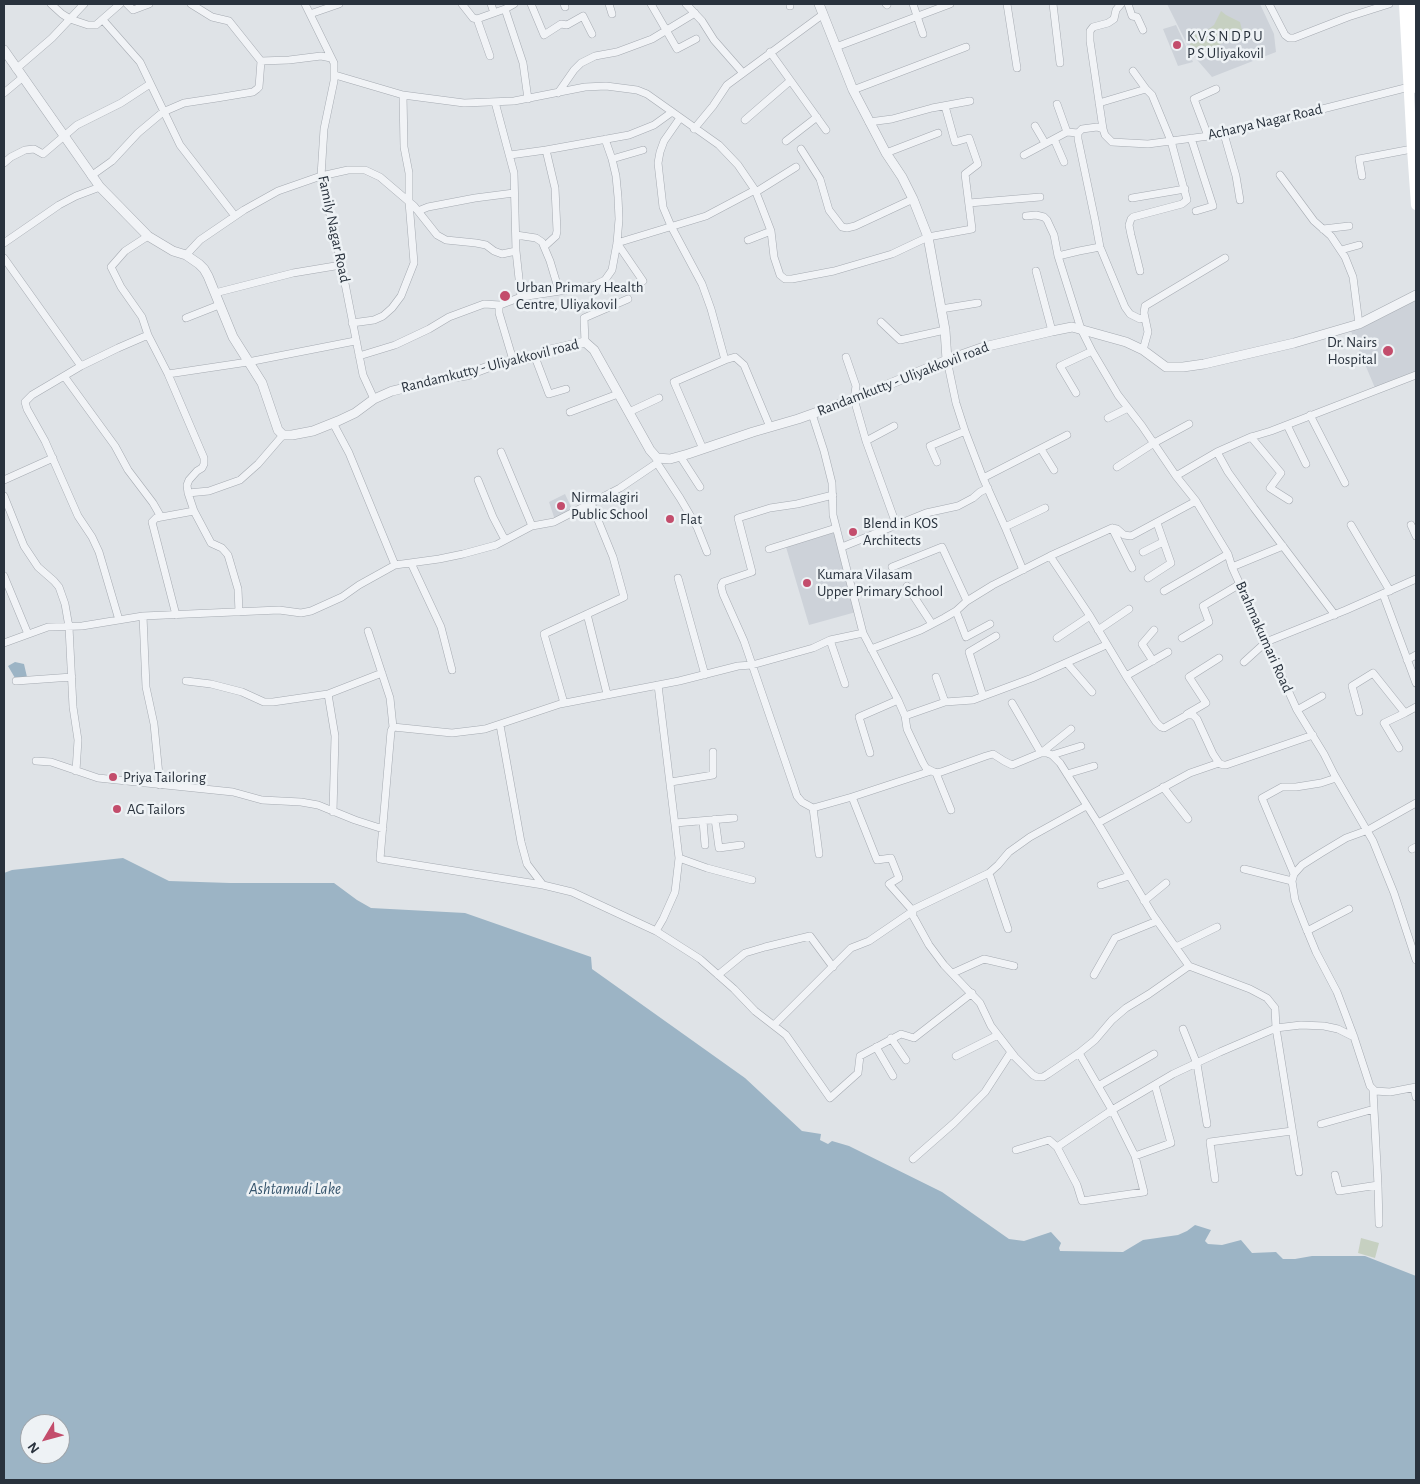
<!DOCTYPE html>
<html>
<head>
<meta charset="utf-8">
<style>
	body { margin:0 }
	#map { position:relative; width:1420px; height:1484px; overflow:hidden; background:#dfe3e7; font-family:"Alegreya Sans",sans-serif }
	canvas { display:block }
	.frame { position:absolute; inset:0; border:5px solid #29323d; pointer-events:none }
	.north { position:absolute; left:20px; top:1414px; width:50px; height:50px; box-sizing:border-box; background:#eef2f5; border:1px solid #9fa5ab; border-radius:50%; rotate:233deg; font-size:14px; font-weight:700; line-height:20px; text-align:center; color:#29323d }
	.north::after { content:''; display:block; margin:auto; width:18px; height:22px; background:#c34d6c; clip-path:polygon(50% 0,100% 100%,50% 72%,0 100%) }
</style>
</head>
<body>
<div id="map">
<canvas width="1420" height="1484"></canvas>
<div class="frame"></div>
<div class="north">N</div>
</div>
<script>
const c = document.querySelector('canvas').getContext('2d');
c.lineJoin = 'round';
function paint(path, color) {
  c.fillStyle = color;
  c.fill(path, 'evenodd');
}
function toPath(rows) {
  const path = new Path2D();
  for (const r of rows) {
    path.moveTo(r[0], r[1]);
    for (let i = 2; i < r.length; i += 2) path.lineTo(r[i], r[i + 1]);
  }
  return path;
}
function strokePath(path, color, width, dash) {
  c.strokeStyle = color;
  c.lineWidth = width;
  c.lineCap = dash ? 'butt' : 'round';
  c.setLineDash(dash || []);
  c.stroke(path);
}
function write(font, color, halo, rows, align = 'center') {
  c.font = font + ' "Alegreya Sans",sans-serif';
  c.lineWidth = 5;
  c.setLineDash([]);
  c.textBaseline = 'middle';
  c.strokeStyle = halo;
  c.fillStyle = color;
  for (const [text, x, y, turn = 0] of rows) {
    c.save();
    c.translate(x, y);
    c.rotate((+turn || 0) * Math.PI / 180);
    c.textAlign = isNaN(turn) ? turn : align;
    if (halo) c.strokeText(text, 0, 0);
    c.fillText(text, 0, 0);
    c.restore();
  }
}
paint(toPath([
	[1167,4,1260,4,1274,34,1276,52,1212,77,1192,54],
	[1176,25,1193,62,1178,66,1163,29],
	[1416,300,1416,372,1375,388,1351,331,1361,328],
	[565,494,573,511,555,520,549,502],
	[835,532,856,612,809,625,786,547]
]), '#cdd2d9');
paint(toPath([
	[1221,11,1226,15,1240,22,1243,34,1233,36,1219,45,1210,58,1203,57,1191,49,1189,38,1203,30,1206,31,1214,25],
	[1361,1238,1379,1243,1375,1258,1358,1253]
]), '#c6d0c1');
paint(toPath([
	[15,662,24,664,27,677,15,678,8,666],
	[123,858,169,881,230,883,334,883,357,900,371,908,465,913,591,957,592,969,745,1078,802,1131,821,1134,820,1140,828,1144,832,1141,849,1146,942,1192,1009,1239,1024,1241,1051,1232,1061,1243,1059,1248,1060,1251,1123,1252,1143,1240,1178,1235,1187,1231,1195,1225,1211,1230,1206,1239,1205,1241,1208,1244,1222,1245,1241,1240,1252,1253,1276,1252,1283,1259,1295,1259,1312,1256,1365,1256,1416,1276,1416,1480,4,1480,4,873,12,870],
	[30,1424,60,1424,60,1454,30,1454]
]), '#9cb4c5');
const minor = toPath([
	[51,4,62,14,70,19,88,25,96,25,120,4],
	[127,4,133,10,149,4],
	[191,4,212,17,229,21,261,61,289,60,321,56,331,58],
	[305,4,334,63,334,81,324,129,321,176,340,258,363,375,374,399],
	[462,4,473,18,477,19,505,9,514,4],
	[491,4,494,13],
	[531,4,544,35,561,24,567,25,583,16,592,34],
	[564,4,565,7],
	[609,4,612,14],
	[651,4,677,49,696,39],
	[686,4,702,21,714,40,743,73],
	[790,4,790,6],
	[886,4,887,5],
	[913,4,923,34],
	[1007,4,1017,68],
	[1053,4,1060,63],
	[1121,4,1116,10,1114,19,1108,23,1093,27,1090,31,1090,41,1103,129,1105,135,1112,142,1148,144,1224,134,1409,87],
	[1128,4,1132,16,1137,17,1143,30],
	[1269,4,1285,35,1289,38,1294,38,1348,17,1389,4],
	[505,9,523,63,528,99],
	[310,14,339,4],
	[477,19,490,56],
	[103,20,140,62,180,145,235,216],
	[836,47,950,4],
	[770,52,826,130],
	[16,69,52,38,84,4],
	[335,75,403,95,464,103,514,101,585,87,606,86,637,90,647,94,719,145,738,165,755,190,761,205,771,231,774,257,780,275,785,279,792,279,834,271,892,254,928,237,972,229,965,174,978,164,969,138,955,142,945,106],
	[853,90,966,47],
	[4,93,22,78],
	[558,93,574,70,581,63,595,56,617,52,652,39,695,13],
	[495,102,514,173,516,251,521,297],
	[1099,103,1146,89,1133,71],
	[1057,104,1067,132],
	[680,118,664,141,660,152,658,163,663,207,671,226,702,284,711,309,725,360,735,357,744,365,770,427],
	[745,120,790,81],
	[869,122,892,119,932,108,970,101],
	[1035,126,1045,143],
	[694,129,713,106,727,85,822,15],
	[1103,129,1097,127,1082,129,1078,133,1078,139,1095,220,1100,247,1125,307,1130,314,1140,319,1145,318],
	[1224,134,1236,176,1240,200],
	[1208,136,1194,99,1216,89],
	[1191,138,1213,206,1196,211],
	[1054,139,1064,162],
	[786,141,817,117],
	[801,149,820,179,829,210,842,227,847,228,855,226,913,199],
	[886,153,938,133],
	[510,155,546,150,629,135,654,125,672,112],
	[1024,155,1067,132,1078,133],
	[612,159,643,150],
	[4,163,11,157,25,150,34,149,43,154,77,125,121,103,150,84],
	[1280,175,1314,221,1331,236,1345,257,1353,277,1359,324],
	[91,176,112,161,138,133,163,112,184,103,217,98,253,92,257,89,259,87,261,61],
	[1362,176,1359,159,1412,149],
	[756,192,796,167],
	[1132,198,1185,189],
	[969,203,1040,197],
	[418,211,428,207,475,198,514,193],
	[1026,216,1036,215,1044,217,1047,220,1054,235,1058,256,1081,329,1092,351,1118,395,1142,426,1176,476,1196,501,1228,554,1232,567,1297,710,1324,754,1334,774,1373,841,1394,893,1416,960],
	[1323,229,1349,226],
	[516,235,536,238,542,242,550,261,559,291],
	[148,236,125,251,111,267,121,287,142,317,148,335,168,374,204,458,204,464,202,468,197,471,189,480,187,485,188,493,194,511,211,543,222,548,228,555,238,589,239,612],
	[748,240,771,231],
	[4,243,59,205,76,196,100,187],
	[545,246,556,236,557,231,555,188,546,150],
	[1341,250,1359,245],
	[186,255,200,240,244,210,278,191,321,176,348,170,365,170,380,177,414,206,437,235,446,240,476,243,486,245,494,251,502,254,516,251],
	[1058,256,1079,251,1100,247],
	[4,258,81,366],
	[1036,271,1052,331],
	[1140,271,1131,235,1129,225,1131,219,1133,217,1182,204,1187,200,1171,141,1152,95,1146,89],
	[643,281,617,243,706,216,755,190],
	[215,293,293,273,341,265],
	[941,309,978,303],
	[186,318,219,305],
	[881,322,900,340,945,330],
	[352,323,374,320,383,316,392,308,401,296,414,263,409,202,409,173,404,147,403,95],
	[585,342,584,318,628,299],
	[1143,350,1148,332,1144,313,1145,306,1225,258],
	[359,356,395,345,429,329,449,317,484,304,500,305],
	[535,357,549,394,566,389],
	[846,357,856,386,854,399,866,441,896,524],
	[513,360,499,313,499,308,500,305,521,297,593,286,605,280,612,270,617,243,619,219,618,197,616,176,612,159,605,139],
	[947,360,956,403,965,431,983,478,1005,527,1023,570],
	[168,374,248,362,355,341],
	[64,376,115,446,128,470,153,503,161,517],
	[1076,393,1060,366,1092,351],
	[570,412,618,394],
	[629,412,659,398],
	[812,414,824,451,832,483,833,515,863,633,898,700,905,716,907,729,923,763,926,768,936,773,941,772,986,756,993,754,1004,761,1012,765,1041,753,1047,753,1052,755,1060,763,1098,823,1190,773,1219,763],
	[1310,415,1345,483],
	[1108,418,1128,408],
	[333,423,349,453,395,565],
	[1287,425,1306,464],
	[1251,437,1281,473,1270,488,1289,500],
	[866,441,894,426],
	[703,449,674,382,725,360],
	[1041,449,1054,470],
	[501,452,532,526],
	[1217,452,1228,472,1254,508,1335,615],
	[680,456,700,487],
	[937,462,930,446,965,431],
	[657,463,680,498,697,527,707,552],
	[1117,467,1154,443,1189,424],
	[1176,476,1217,452,1251,437,1271,431,1416,375],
	[983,478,1067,435],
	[4,480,53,458],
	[478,480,493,517,505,540],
	[188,493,209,491,240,480,258,464,283,435],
	[833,495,797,504,770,508,738,518,752,572,723,582,721,586,723,594,744,641,793,784,797,796,802,802,813,808,852,797,931,771],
	[4,496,24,546,38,567,54,581,59,587,65,604,69,627,73,707,78,740,76,771],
	[1351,525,1390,591],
	[1411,525,1416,536],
	[1005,527,1045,508],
	[1112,528,1132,568],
	[842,547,926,513,958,506,973,498,980,492,988,488],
	[769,549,836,528],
	[1143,552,1163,542],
	[1050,556,1112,528,1117,529,1124,535,1131,536,1196,501],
	[411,563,441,627,452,670],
	[892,567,942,547,967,601],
	[1232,567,1283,546],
	[4,576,28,634],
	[678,578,705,675],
	[1148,578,1171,563,1157,523],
	[907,586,932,624],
	[1164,591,1228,554],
	[1383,594,1416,683],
	[956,611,966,637,990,624],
	[587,614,607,694],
	[176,615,152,522,156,518,194,511],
	[143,616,146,687,154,724,160,785],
	[119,620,99,552,92,537,78,516,45,441,27,409,25,402,32,395,81,366,118,348,148,335],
	[1098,630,1129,609],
	[368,631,390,698,393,727],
	[1057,638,1090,616],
	[1182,638,1209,622,1203,606,1240,584],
	[830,640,845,684],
	[4,643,48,627,82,626,143,616,279,610,301,613,311,611,342,597,359,585,395,565,439,559,463,554,496,545,532,526,554,522,620,488,657,463,657,458],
	[871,649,921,630,944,618,956,611,967,601,993,585,1050,556,1090,616,1126,676,1156,722,1161,727,1164,728,1187,715,1193,715,1197,719,1213,754,1219,763,1223,765,1226,765,1313,735],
	[1407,660,1416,655],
	[1153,661,1142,644,1154,630],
	[1244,662,1266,642,1346,610,1416,579],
	[1067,663,1092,692],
	[1126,676,1168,652],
	[936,677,945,702],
	[16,681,72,677],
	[186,681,211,684,242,692,264,702,273,702,328,694,382,673],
	[328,694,335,736,333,812],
	[983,696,969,652,996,636],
	[564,703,544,634,624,597,613,557,591,503],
	[1012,703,1041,753,1071,729],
	[1297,710,1322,696],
	[1359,712,1352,686,1373,673,1405,713,1416,707],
	[1187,714,1206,703,1189,677,1219,658],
	[905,716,945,702,973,700,1032,678,1106,645],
	[500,725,521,842,527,864,543,885,572,892,656,931,700,959,734,989,755,1011,786,1035,830,1098,858,1073,860,1056,901,1034,914,1038,972,993],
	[1399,748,1384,723,1405,713],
	[870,753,859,717,898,700],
	[1052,755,1081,746],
	[36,761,51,762,98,778,233,792,262,800,301,802,318,805,355,820,383,829],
	[936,773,951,810],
	[1067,774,1094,766],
	[671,782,713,775,713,752],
	[1163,787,1188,819],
	[1416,803,1368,830,1346,838,1321,853,1302,865,1294,874,1292,881,1295,900,1304,923,1316,952,1337,992,1354,1037,1370,1086,1375,1091,1390,1092,1416,1087],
	[1086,806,1030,837,1009,852,998,865,989,873,914,909,913,911,913,916,929,945,944,965,980,1003,991,1026,1015,1057,1033,1075,1037,1077,1043,1077,1048,1074,1079,1053,1095,1040,1112,1020,1126,1008,1149,994,1189,966,1250,989,1267,998,1275,1008,1276,1028,1299,1172],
	[813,808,819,854],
	[715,819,719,848,741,845],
	[703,821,705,845],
	[675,823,734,818],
	[1098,823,1153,915,1189,966],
	[1412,849,1416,847],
	[679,858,707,868,752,880],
	[1244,869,1292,881],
	[989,873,1008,929],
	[1294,874,1262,798,1282,787,1296,787,1321,783,1336,778],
	[543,885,380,859,391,731,393,727,452,733,485,729,560,704,679,681,738,666,752,665,813,648,830,640,863,633],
	[1101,885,1129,876],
	[1144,901,1166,883],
	[656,931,663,919,675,892,679,858,658,685],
	[1307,931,1349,909],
	[1176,947,1217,927],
	[953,973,984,959,1014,966],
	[718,975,745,953,765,947,810,936,833,967],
	[1094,975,1115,938,1157,921],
	[774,1025,851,948,869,941,913,911,889,884,899,878,891,858,877,860,852,797],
	[1183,1029,1197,1064,1207,1124],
	[891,1038,906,1060],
	[876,1047,893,1076],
	[1079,1053,1112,1110,1135,1156,1144,1192,1082,1201,1077,1185,1057,1147,1112,1110,1173,1074,1220,1052,1276,1028,1301,1025,1324,1026,1338,1029,1354,1037],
	[956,1056,998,1035],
	[1098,1086,1154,1054],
	[1414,1088,1416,1097],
	[1373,1090,1378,1185,1379,1224],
	[1321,1124,1374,1109],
	[1016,1150,1049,1140,1057,1147],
	[1135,1156,1171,1143,1155,1085],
	[913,1159,954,1123,985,1092,1011,1052],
	[1335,1175,1339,1191,1378,1185],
	[1215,1179,1210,1142,1292,1131]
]);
const tertiary = toPath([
	[819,4,853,90,886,153,902,177,913,199,928,237,945,330,947,360],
	[4,50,100,187,148,236,173,251,186,255,199,264,204,269,208,276,233,337,262,383,278,430,283,435,292,435,313,431,338,421,355,413,374,399,392,391,446,378,467,375,496,364,535,357,550,350,585,342,594,350,650,450,657,458,670,459,688,454,753,432,798,419,854,399,947,360,984,347,1052,331,1072,327,1126,342,1143,350,1166,367,1183,367,1204,364,1294,343,1359,324,1416,295]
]);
strokePath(minor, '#a5aab1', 8);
strokePath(tertiary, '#a5aab1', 10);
strokePath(minor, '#f1f3f6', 7);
strokePath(tertiary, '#f1f3f6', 9);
strokePath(toPath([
	[1404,4,1412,149,1416,205],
	[1412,4,1416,88]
]), '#fff', 10);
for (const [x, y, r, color] of [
	[1177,45,5,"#c34d6c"],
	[505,296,6,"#c34d6c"],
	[1388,351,6,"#c34d6c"],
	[561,506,5,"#c34d6c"],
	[670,519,5,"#c34d6c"],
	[853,532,5,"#c34d6c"],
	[807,583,5,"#c34d6c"],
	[113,777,5,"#c34d6c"],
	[117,809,5,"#c34d6c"]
]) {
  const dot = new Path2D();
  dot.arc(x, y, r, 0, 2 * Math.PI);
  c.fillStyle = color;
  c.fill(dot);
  strokePath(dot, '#eef2f5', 2);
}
write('15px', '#29323d', '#eef2f5', [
	["K V S N D P U",1187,36],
	["P S Uliyakovil",1187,53],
	["Urban Primary Health",516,287],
	["Centre, Uliyakovil",516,304],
	["Dr. Nairs",1377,342,"right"],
	["Hospital",1377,359,"right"],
	["Nirmalagiri",571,497],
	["Public School",571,514],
	["Flat",680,519],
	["Blend in KOS",863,523],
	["Architects",863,540],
	["Kumara Vilasam",817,574],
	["Upper Primary School",817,591],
	["Priya Tailoring",123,777],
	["AG Tailors",127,809]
], 'left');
write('15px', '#29323d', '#eef2f5', [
	["Acharya Nagar Road",1265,122,-13],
	["Family Nagar Road",334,229,78],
	["Randamkutty - Uliyakkovil road",490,366,-14],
	["Randamkutty - Uliyakkovil road",903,379,-21],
	["Brahmakumari Road",1264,637,66]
]);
write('italic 16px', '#36556d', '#eef2f5', [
	["Ashtamudi Lake",295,1189]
]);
</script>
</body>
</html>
